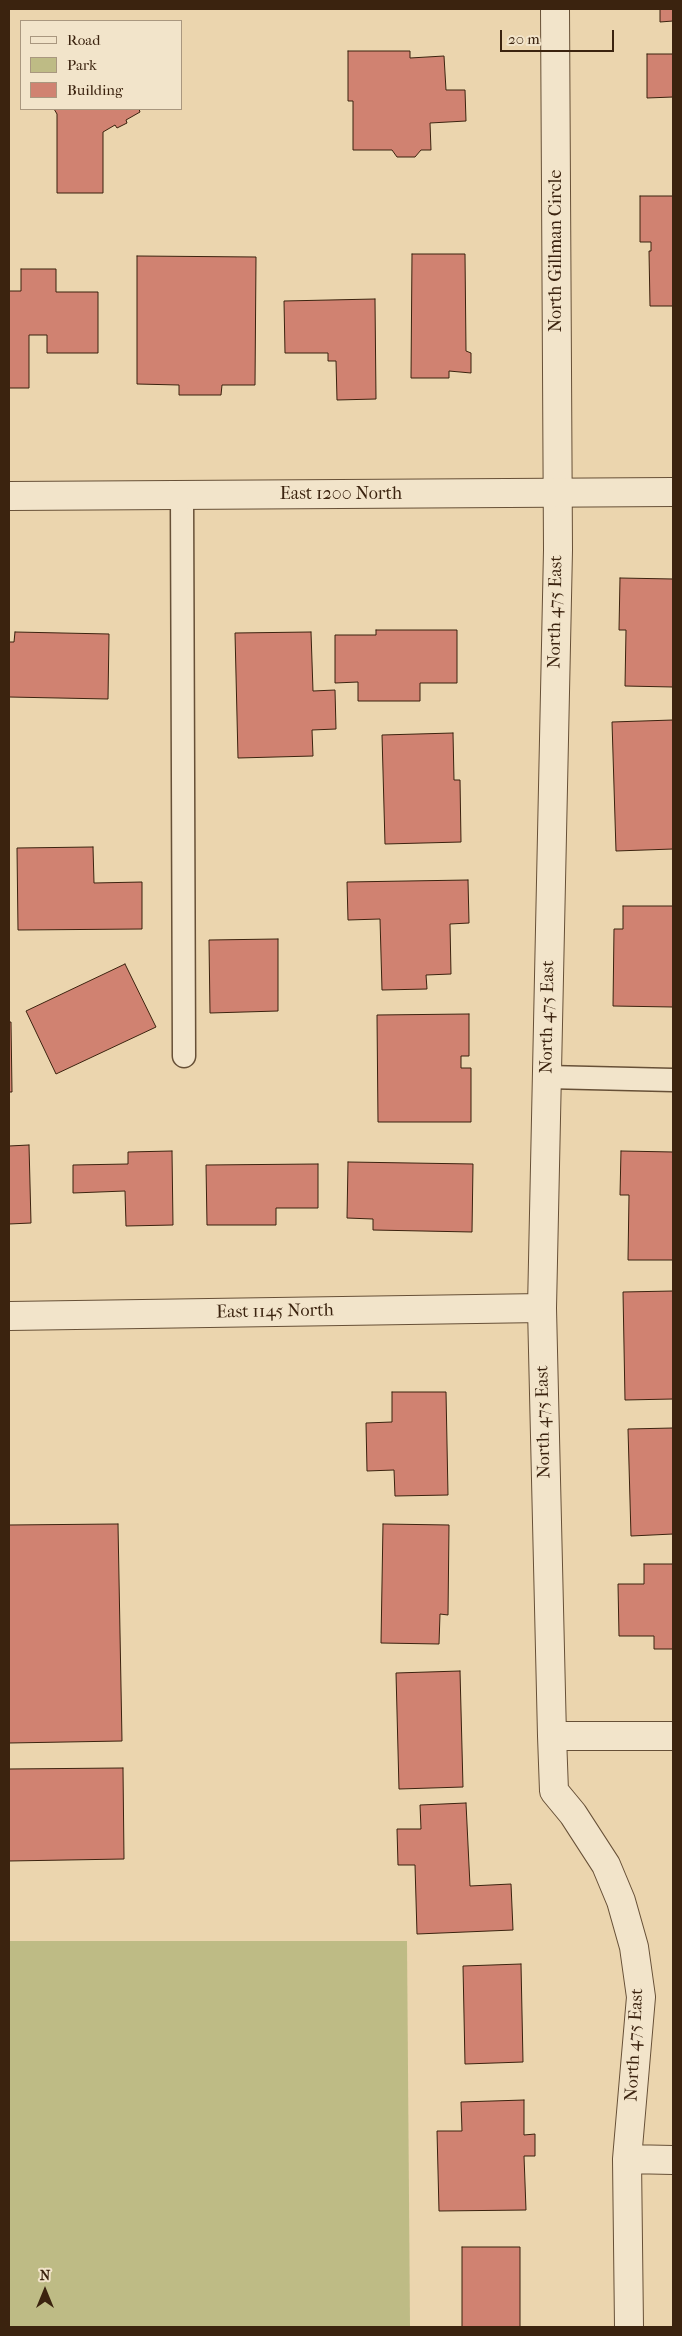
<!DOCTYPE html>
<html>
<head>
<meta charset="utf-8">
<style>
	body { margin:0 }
	#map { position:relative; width:682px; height:2336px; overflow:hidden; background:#ebd5ae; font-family:"IM FELL French Canon",serif }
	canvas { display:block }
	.frame { position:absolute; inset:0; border:10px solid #3b230f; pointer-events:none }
	.legend { position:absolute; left:20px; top:20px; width:162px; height:90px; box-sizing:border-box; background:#f2e4ca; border:1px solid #a9977f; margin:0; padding:6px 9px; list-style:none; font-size:15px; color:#3b230f }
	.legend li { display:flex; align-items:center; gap:10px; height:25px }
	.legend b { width:25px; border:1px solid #a9977f }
	.north { position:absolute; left:20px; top:2266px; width:50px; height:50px; -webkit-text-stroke:4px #f2e4ca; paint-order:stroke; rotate:0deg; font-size:14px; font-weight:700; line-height:20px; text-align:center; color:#3b230f }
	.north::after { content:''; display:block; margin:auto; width:18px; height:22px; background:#3b230f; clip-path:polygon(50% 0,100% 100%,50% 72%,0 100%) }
	.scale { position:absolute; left:500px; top:30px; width:114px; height:22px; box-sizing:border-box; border:2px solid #3b230f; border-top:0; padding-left:6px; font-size:15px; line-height:18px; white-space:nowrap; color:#3b230f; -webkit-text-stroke:4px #f2e4ca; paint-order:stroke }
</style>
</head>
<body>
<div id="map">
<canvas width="682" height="2336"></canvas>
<div class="frame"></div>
<ul class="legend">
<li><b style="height:6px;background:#f2e4ca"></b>Road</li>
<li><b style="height:14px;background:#bebb85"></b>Park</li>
<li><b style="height:14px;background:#d08271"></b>Building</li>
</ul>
<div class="north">N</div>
<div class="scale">20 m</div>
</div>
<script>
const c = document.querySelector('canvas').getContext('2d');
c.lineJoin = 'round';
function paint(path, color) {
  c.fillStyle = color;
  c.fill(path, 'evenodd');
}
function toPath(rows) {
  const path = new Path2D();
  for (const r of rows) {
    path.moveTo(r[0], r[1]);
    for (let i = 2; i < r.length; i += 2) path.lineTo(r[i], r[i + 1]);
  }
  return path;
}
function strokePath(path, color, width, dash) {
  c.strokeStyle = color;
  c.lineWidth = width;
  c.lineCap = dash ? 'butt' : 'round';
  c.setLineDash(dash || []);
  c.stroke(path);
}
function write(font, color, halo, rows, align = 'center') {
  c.font = font + ' "IM FELL French Canon",serif';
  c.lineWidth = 4.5;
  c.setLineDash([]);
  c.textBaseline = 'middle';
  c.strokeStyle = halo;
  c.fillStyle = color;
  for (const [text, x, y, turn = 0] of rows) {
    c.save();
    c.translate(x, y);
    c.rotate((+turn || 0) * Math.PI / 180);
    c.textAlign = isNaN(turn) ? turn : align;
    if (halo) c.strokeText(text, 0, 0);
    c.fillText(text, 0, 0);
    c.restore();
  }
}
paint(toPath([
	[9,1941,407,1941,410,2327,9,2327]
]), '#bebb85');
const building = toPath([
	[660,9,673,9,673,21,660,22,660,9],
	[348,51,410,51,410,58,444,56,446,90,465,90,466,121,430,123,431,150,421,150,415,157,397,157,392,150,353,150,353,101,348,101,348,51],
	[647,54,673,54,673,97,647,98,647,54],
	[54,109,139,109,140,112,126,120,127,123,117,128,115,125,103,132,103,193,57,193,57,114,54,109],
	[640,196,673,196,673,306,650,306,649,251,651,251,651,242,640,242,640,196],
	[412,254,465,254,466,351,471,353,471,373,449,371,449,378,411,378,412,254],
	[137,256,256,257,255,385,222,385,221,395,179,395,179,385,137,384,137,256],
	[21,269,56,269,56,292,98,292,98,353,47,353,47,335,29,335,29,388,9,388,9,291,21,291,21,269],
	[375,299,376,399,337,400,336,361,328,361,328,353,285,353,284,301,375,299],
	[620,578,673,579,673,687,625,686,626,630,619,630,620,578],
	[376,630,457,630,457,683,420,683,420,701,358,701,358,682,335,683,335,635,376,635,376,630],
	[15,632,109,634,108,699,9,697,9,642,14,642,15,632],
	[311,632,313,691,335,690,336,729,312,730,313,756,238,758,235,633,311,632],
	[673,720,673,849,616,851,612,722,673,720],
	[453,733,454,780,460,780,461,842,385,844,382,735,453,733],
	[93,847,94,883,142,882,142,929,18,930,17,848,93,847],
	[468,880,469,923,450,924,451,974,426,975,427,989,382,990,380,919,348,920,347,882,468,880],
	[623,906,673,906,673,1007,613,1006,614,929,623,929,623,906],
	[278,939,278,1011,210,1013,209,940,278,939],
	[125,964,156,1027,56,1074,26,1011,125,964],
	[469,1014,469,1056,461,1056,461,1068,471,1068,471,1122,378,1122,377,1015,469,1014],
	[9,1022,11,1022,12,1092,9,1092,9,1022],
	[29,1145,31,1223,9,1224,9,1146,29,1145],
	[172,1151,173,1225,126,1226,125,1191,73,1193,73,1165,128,1164,128,1152,172,1151],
	[621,1151,673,1152,673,1260,628,1260,629,1195,620,1195,621,1151],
	[348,1162,473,1164,472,1232,373,1230,373,1219,347,1218,348,1162],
	[318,1164,318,1208,276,1208,276,1225,207,1225,206,1165,318,1164],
	[673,1291,673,1399,625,1400,623,1292,673,1291],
	[392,1392,446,1392,448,1495,395,1496,394,1470,367,1471,366,1423,392,1422,392,1392],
	[673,1428,673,1534,631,1536,628,1429,673,1428],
	[118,1524,122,1741,9,1743,9,1525,118,1524],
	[383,1524,449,1525,448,1615,440,1614,439,1644,381,1643,383,1524],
	[644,1564,673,1564,673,1649,654,1649,654,1636,619,1636,618,1584,644,1584,644,1564],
	[460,1671,463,1787,399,1789,396,1673,460,1671],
	[123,1768,124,1859,9,1861,9,1769,123,1768],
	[466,1803,470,1886,511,1884,513,1930,417,1934,415,1865,398,1865,397,1829,421,1829,420,1805,466,1803],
	[521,1964,523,2062,465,2064,463,1966,521,1964],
	[524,2100,524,2135,535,2134,535,2156,524,2156,526,2210,439,2211,437,2131,462,2131,461,2102,524,2100],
	[462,2247,520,2247,520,2327,462,2327,462,2247]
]);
paint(building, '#d08271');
strokePath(building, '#3b230f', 1);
const service = toPath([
	[182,495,184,1056],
	[547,1077,673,1080]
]);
const minor = toPath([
	[555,9,558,550,542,1308,552,1736,554,1791,573,1814,606,1865,621,1901,634,1947,641,1997,627,2159,629,2327],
	[9,1316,542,1308],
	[552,1736,673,1736],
	[627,2159,673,2160]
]);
const tertiary = toPath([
	[9,496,673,492]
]);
strokePath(service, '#675037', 25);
strokePath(minor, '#675037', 30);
strokePath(tertiary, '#675037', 30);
strokePath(service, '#f2e4ca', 22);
strokePath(minor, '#f2e4ca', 28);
strokePath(tertiary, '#f2e4ca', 28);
write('18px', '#3b230f', '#f2e4ca', [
	["North Gillman Circle",557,251,-90],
	["East 1200 North",341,495],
	["North 475 East",556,612,-89],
	["North 475 East",548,1017,-89],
	["East 1145 North",275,1312,-1],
	["North 475 East",544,1422,-91],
	["North 475 East",635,2045,-87]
]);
</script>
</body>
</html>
